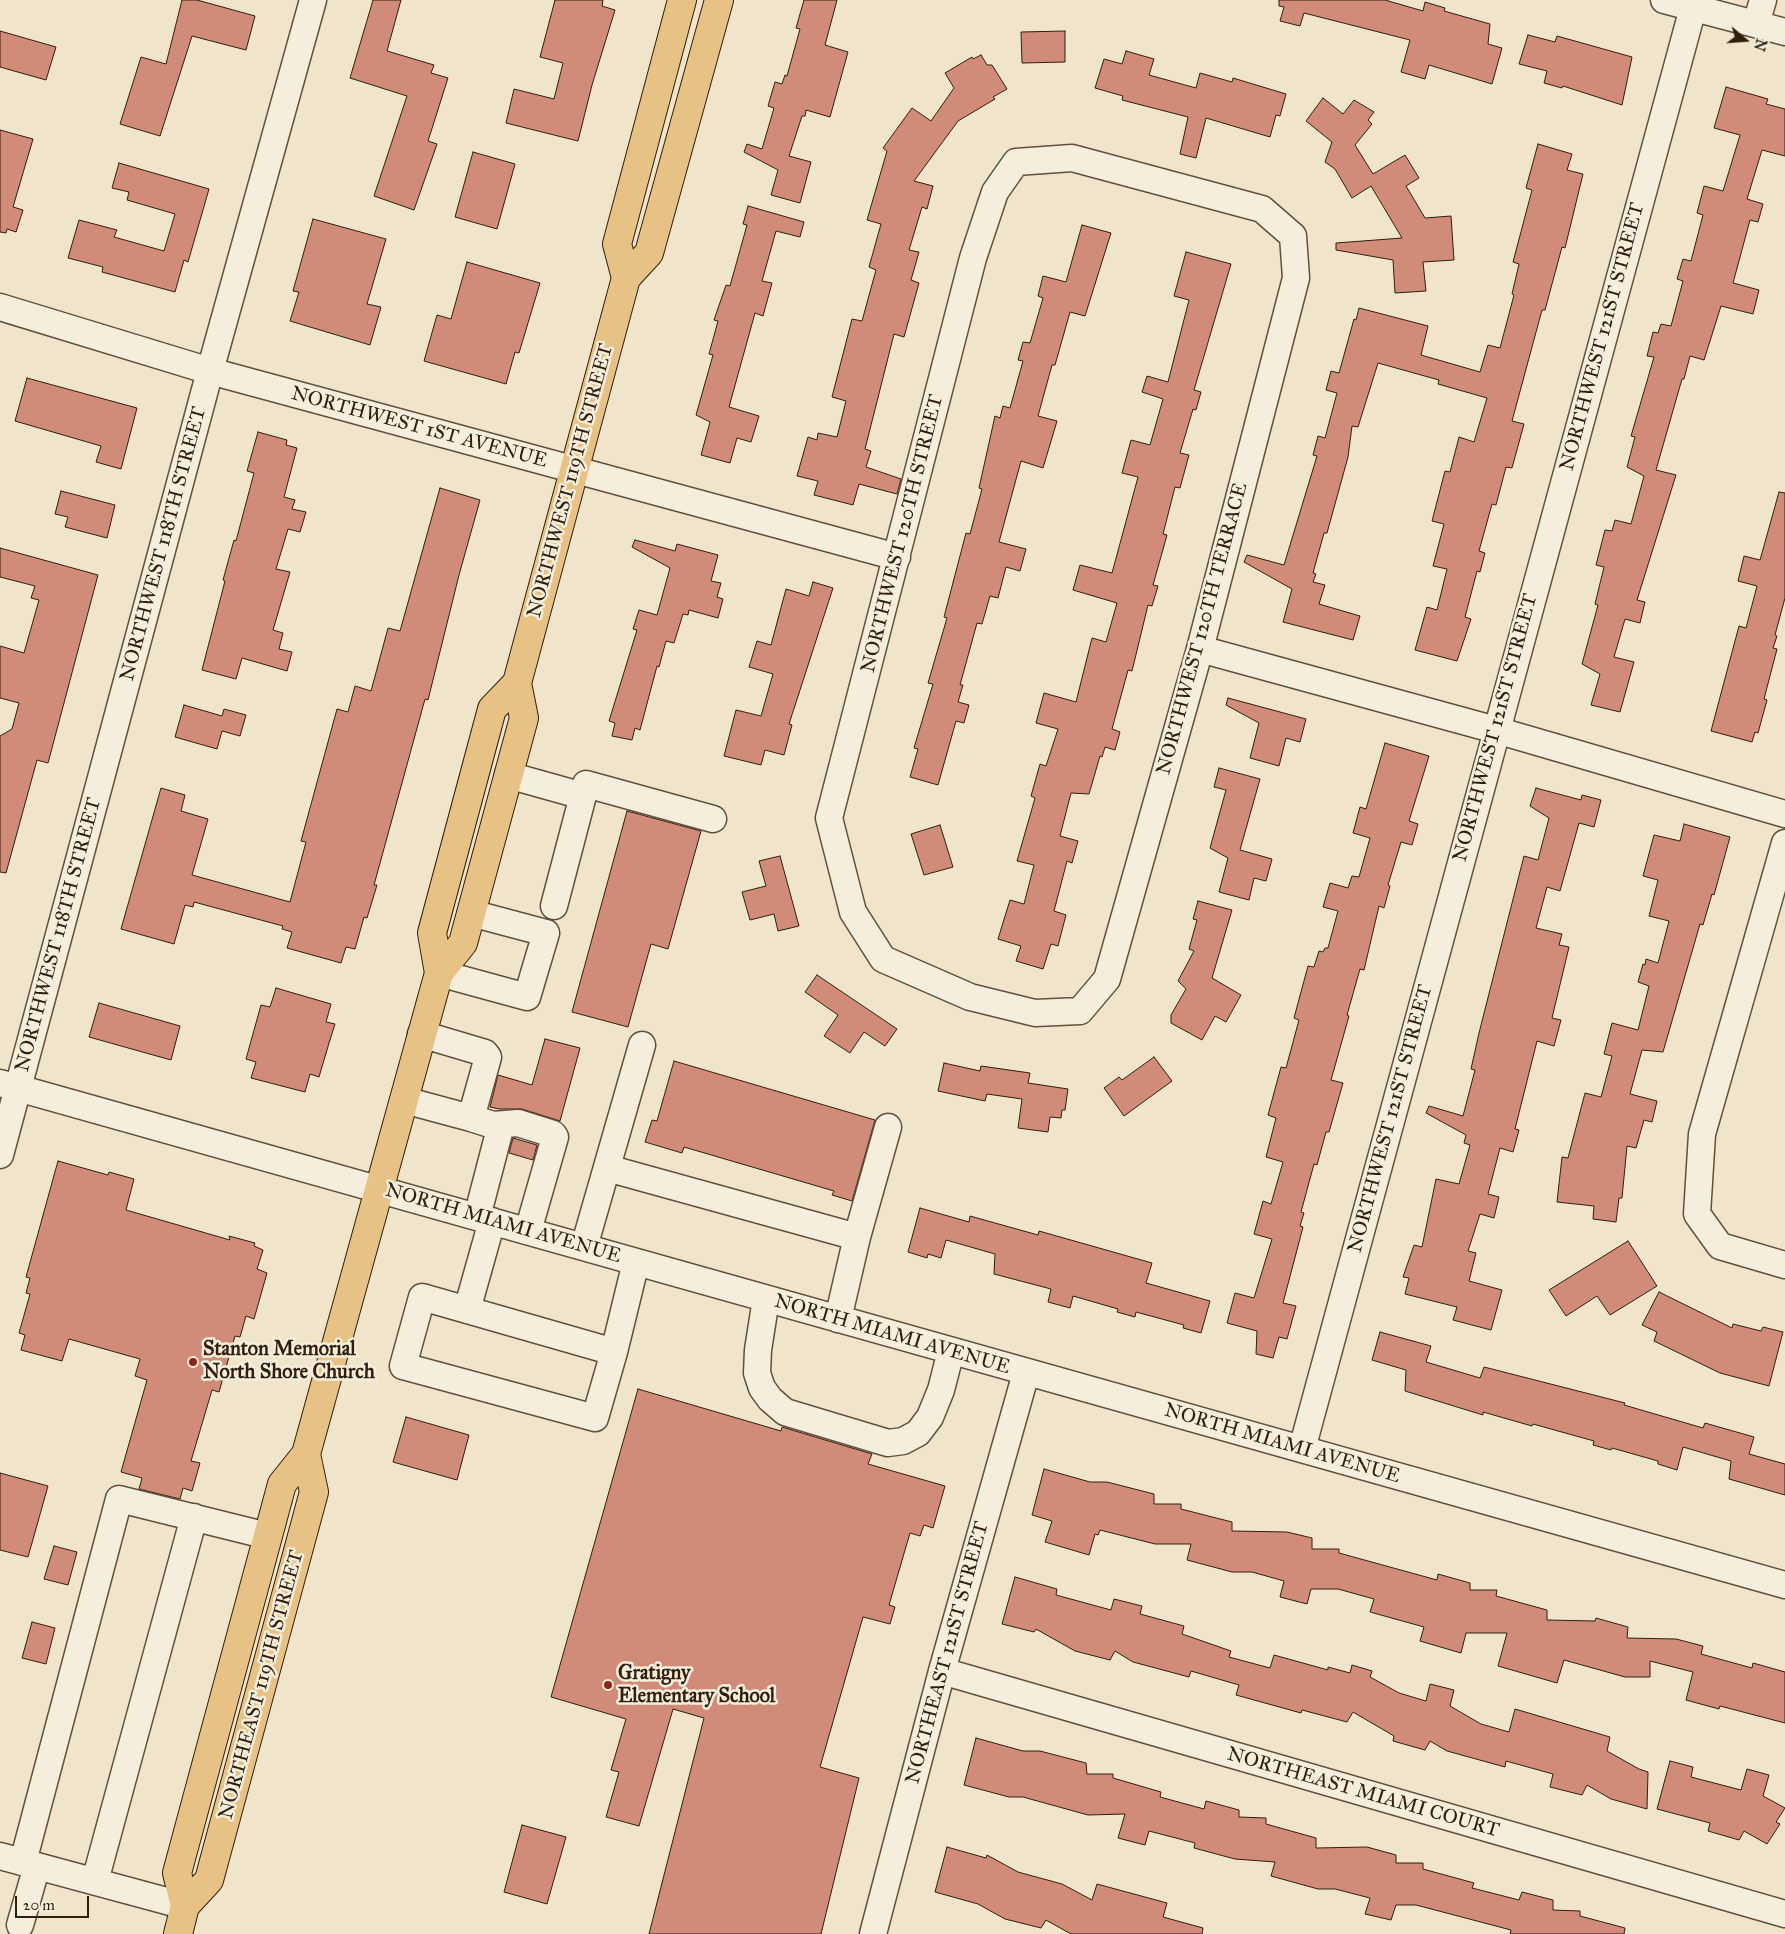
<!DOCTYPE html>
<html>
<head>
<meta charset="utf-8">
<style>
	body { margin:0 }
	#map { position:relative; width:1785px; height:1934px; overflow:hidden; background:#f0e5ca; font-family:"IM FELL Great Primer",serif }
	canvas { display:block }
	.north { position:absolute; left:1720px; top:15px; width:50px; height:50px; -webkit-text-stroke:4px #f5eedd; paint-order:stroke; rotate:108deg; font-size:14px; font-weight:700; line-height:20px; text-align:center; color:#311e0c }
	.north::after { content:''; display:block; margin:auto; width:18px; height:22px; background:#311e0c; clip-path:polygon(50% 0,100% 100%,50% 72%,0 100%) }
	.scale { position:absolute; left:15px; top:1896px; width:74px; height:22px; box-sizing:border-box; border:2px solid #311e0c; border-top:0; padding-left:6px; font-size:15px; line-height:18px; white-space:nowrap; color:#311e0c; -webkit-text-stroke:4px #f5eedd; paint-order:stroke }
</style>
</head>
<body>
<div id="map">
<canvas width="1785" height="1934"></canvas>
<div class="north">N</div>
<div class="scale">20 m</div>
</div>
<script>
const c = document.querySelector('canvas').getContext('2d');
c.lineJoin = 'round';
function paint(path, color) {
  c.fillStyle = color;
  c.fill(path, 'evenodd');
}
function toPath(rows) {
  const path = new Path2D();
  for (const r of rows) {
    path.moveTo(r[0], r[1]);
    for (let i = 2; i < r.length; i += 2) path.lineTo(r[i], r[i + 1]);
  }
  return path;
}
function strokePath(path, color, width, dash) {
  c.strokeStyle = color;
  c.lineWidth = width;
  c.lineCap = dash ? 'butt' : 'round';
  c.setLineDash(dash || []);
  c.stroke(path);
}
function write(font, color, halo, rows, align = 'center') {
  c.font = font + ' "IM FELL Great Primer",serif';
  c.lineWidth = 5;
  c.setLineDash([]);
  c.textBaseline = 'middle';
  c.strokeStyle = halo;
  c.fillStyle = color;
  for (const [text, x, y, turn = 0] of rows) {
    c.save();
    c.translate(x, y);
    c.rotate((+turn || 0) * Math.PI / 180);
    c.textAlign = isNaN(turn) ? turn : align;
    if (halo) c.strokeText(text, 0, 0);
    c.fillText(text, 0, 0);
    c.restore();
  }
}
const building = toPath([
	[182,0,197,0,255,16,246,50,192,36,160,136,120,124,141,57,166,64,182,0],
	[373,0,401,0,387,51,434,65,431,73,448,78,428,141,437,144,414,210,374,196,407,96,350,78,373,0],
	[555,0,603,0,602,6,615,10,592,85,578,141,506,123,514,89,554,99,563,63,540,57,555,0],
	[804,0,837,0,825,45,848,52,830,117,806,110,805,116,802,116,789,156,811,162,800,203,771,195,778,170,744,152,747,144,762,149,774,108,768,106,775,82,782,84,785,75,787,76,800,29,796,28,804,0],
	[1279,0,1385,0,1423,11,1425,2,1445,8,1444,11,1490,24,1488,44,1502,48,1492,84,1429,65,1425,79,1401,72,1410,40,1304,13,1300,26,1280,21,1284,7,1279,6,1279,0],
	[0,31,56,47,46,80,0,67,0,31],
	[1065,31,1065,62,1022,63,1021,32,1065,31],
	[1528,35,1555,42,1557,36,1632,57,1622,105,1563,86,1562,88,1544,83,1547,71,1519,64,1528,35],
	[1126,51,1154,59,1149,75,1196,88,1200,73,1232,82,1233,78,1286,94,1280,116,1276,115,1270,137,1206,118,1196,158,1180,154,1188,117,1122,100,1123,96,1095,88,1104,59,1122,64,1126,51],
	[981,55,987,65,992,65,1007,89,993,97,995,99,958,121,914,181,933,186,927,209,922,207,909,250,919,252,911,280,919,283,904,337,894,334,865,449,871,451,866,467,901,479,897,494,859,484,853,505,814,495,818,481,797,476,808,437,817,440,818,433,837,437,846,401,832,397,852,319,862,321,876,270,869,267,881,224,867,220,887,151,883,148,912,108,931,121,954,88,945,73,972,57,973,59,981,55],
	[1726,87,1768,99,1766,104,1785,109,1785,156,1762,150,1747,199,1763,204,1758,222,1750,220,1733,283,1759,290,1753,314,1721,306,1704,360,1690,356,1684,379,1682,379,1656,470,1676,475,1637,600,1645,602,1640,623,1625,619,1614,657,1634,662,1620,712,1591,705,1600,674,1582,664,1598,605,1595,604,1604,567,1596,565,1605,530,1612,531,1615,520,1631,524,1644,476,1627,467,1635,437,1631,436,1654,357,1647,356,1653,332,1658,333,1661,324,1671,326,1683,281,1677,279,1683,259,1691,261,1703,215,1697,213,1704,186,1723,191,1740,135,1714,128,1726,87],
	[1323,98,1343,114,1354,100,1374,112,1368,120,1372,124,1355,145,1373,174,1405,155,1419,178,1406,186,1425,218,1451,216,1454,260,1423,262,1426,291,1395,293,1393,260,1336,250,1336,243,1402,238,1371,186,1352,198,1335,169,1325,162,1332,142,1306,121,1323,98],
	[0,130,33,139,13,207,23,210,16,232,7,229,6,233,0,232,0,130],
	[1538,144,1572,154,1567,170,1583,174,1565,248,1562,247,1545,310,1542,310,1512,421,1524,424,1512,468,1506,467,1496,505,1492,504,1479,551,1485,553,1480,572,1477,571,1465,617,1471,619,1457,661,1415,650,1427,607,1437,610,1447,569,1433,566,1444,524,1432,521,1445,471,1450,472,1459,437,1474,442,1487,398,1438,384,1439,380,1378,363,1358,427,1352,426,1348,457,1327,533,1324,533,1313,573,1316,574,1313,582,1325,585,1319,604,1360,616,1353,640,1283,622,1292,589,1244,562,1247,555,1284,565,1317,456,1313,455,1318,436,1325,438,1337,393,1326,390,1331,371,1339,373,1354,319,1356,320,1359,308,1428,326,1421,355,1480,372,1488,345,1500,348,1514,295,1512,294,1519,264,1513,262,1532,190,1526,188,1538,144],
	[473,152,515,164,497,229,455,217,473,152],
	[119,163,209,189,188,262,184,260,175,292,102,272,103,267,68,258,79,220,117,230,114,237,164,251,175,214,127,200,129,192,112,188,119,163],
	[748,206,804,222,800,237,776,231,762,281,772,283,763,316,755,313,729,407,759,416,751,442,737,438,730,463,701,455,710,422,696,415,713,355,709,354,718,321,714,320,726,285,730,286,747,225,743,224,748,206],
	[313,219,386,239,367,304,381,307,370,345,290,321,299,292,293,291,313,219],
	[1082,225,1111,233,1085,316,1070,312,1055,365,1052,365,1038,416,1057,421,1043,468,1021,461,999,542,1026,549,1020,571,1006,567,998,598,990,596,982,624,977,623,960,685,963,685,958,702,969,705,964,723,956,721,938,785,910,777,918,749,914,748,933,684,928,683,947,618,944,617,966,533,970,534,982,489,979,488,995,416,1000,418,1003,406,1010,408,1023,361,1018,360,1023,342,1030,343,1043,298,1038,296,1043,276,1066,282,1082,225],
	[1186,252,1231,264,1194,390,1201,392,1196,410,1193,409,1180,453,1189,455,1180,488,1175,487,1163,534,1167,535,1153,585,1158,586,1152,606,1148,605,1132,671,1128,670,1112,729,1120,732,1115,750,1105,747,1102,757,1100,756,1089,794,1071,793,1060,836,1078,841,1072,863,1067,861,1054,911,1066,915,1058,946,1051,944,1043,969,1016,961,1021,946,998,939,1010,900,1024,904,1034,865,1017,861,1035,798,1031,796,1040,764,1046,766,1058,729,1036,723,1044,693,1076,702,1092,638,1106,642,1117,603,1073,590,1080,565,1112,573,1138,477,1122,473,1131,440,1150,445,1163,399,1142,392,1147,376,1168,382,1189,300,1174,296,1186,252],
	[467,262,540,283,519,353,515,352,506,384,424,361,437,315,451,319,467,262],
	[27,378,137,408,121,469,96,462,101,446,15,421,27,378],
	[258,432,287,440,286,445,297,448,284,497,295,500,292,509,306,512,300,532,288,529,276,569,290,572,273,630,283,633,279,649,292,652,287,671,242,658,236,679,202,670,225,581,223,580,234,540,236,541,254,473,247,471,258,432],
	[440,488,480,500,459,575,428,700,425,699,374,885,377,885,367,918,364,917,355,949,346,947,341,963,287,948,292,932,282,929,283,926,194,902,193,907,185,905,174,944,121,929,161,788,185,795,181,811,208,819,192,875,290,902,306,842,301,841,337,709,348,712,355,686,371,691,388,628,400,631,440,488],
	[61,491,115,505,107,538,65,527,68,517,55,514,61,491],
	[1779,492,1785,493,1785,598,1775,635,1777,636,1773,648,1777,649,1764,699,1767,700,1758,733,1755,732,1752,742,1711,731,1739,626,1746,628,1757,586,1738,581,1744,556,1760,560,1779,492],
	[635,540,675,551,677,544,718,555,711,581,721,583,717,597,723,599,718,618,689,610,688,615,683,614,674,643,666,641,659,667,657,666,640,730,635,728,632,740,612,736,615,723,609,721,637,630,633,629,639,610,657,615,670,568,632,547,635,540],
	[0,548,98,575,48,763,37,760,6,873,0,872,0,736,12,729,19,703,0,698,0,646,24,653,39,600,31,598,35,586,0,577,0,548],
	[813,582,833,588,789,724,792,725,784,755,765,750,761,765,724,756,736,710,761,716,773,674,749,667,757,641,771,645,786,589,809,596,813,582],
	[1228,698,1306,719,1300,742,1286,738,1279,766,1250,758,1259,723,1226,705,1228,698],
	[184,705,222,716,224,709,246,715,240,736,222,731,217,749,175,737,184,705],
	[1385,743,1429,756,1409,821,1418,824,1412,845,1401,842,1388,885,1390,886,1384,908,1379,906,1364,970,1360,969,1347,1015,1349,1016,1331,1080,1343,1083,1329,1132,1326,1132,1317,1165,1314,1164,1301,1212,1304,1213,1300,1226,1303,1227,1283,1303,1296,1306,1287,1339,1279,1337,1273,1358,1256,1354,1257,1331,1227,1323,1235,1293,1254,1298,1272,1239,1254,1234,1263,1201,1271,1204,1283,1162,1266,1157,1276,1118,1268,1115,1281,1067,1286,1068,1299,1020,1294,1018,1308,966,1314,967,1319,951,1323,952,1325,948,1328,948,1338,911,1323,907,1330,883,1348,888,1352,876,1359,877,1370,838,1353,833,1360,807,1366,809,1385,743],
	[1219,768,1260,779,1240,850,1272,859,1266,881,1254,878,1249,900,1219,892,1228,858,1210,848,1226,790,1214,787,1219,768],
	[1536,788,1581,800,1582,795,1601,800,1594,827,1579,823,1560,891,1547,887,1536,928,1562,934,1559,945,1569,947,1552,1018,1561,1020,1554,1046,1537,1041,1515,1129,1519,1130,1513,1152,1500,1148,1488,1194,1499,1197,1494,1218,1480,1214,1468,1251,1476,1253,1469,1281,1502,1290,1491,1330,1453,1320,1457,1307,1405,1294,1409,1278,1403,1277,1414,1245,1422,1247,1436,1179,1459,1184,1470,1145,1464,1143,1466,1135,1426,1113,1429,1106,1463,1116,1475,1070,1471,1069,1479,1033,1524,856,1538,860,1549,818,1530,806,1536,788],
	[627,811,701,831,668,949,651,944,628,1027,572,1012,627,811],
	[1684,824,1730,837,1714,895,1712,894,1703,925,1700,924,1663,1052,1642,1050,1630,1094,1657,1101,1652,1122,1644,1120,1636,1148,1627,1146,1622,1198,1619,1198,1616,1222,1593,1219,1594,1206,1557,1202,1562,1157,1568,1158,1585,1093,1601,1097,1612,1056,1604,1054,1612,1023,1638,1030,1649,986,1638,982,1643,964,1645,965,1646,959,1658,963,1669,921,1649,916,1658,880,1643,876,1654,835,1680,841,1684,824],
	[940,825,953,867,924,875,911,834,940,825],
	[780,856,799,926,778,931,774,914,750,920,742,892,766,886,759,861,780,856],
	[1198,901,1232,910,1212,978,1241,995,1226,1022,1215,1016,1202,1040,1171,1023,1171,1015,1186,989,1178,981,1194,951,1189,949,1197,920,1193,919,1198,901],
	[817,975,897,1029,885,1046,864,1032,850,1053,824,1036,838,1015,805,992,817,975],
	[276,988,331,1004,326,1022,335,1024,329,1043,319,1077,310,1074,305,1092,251,1078,256,1062,246,1059,261,1005,270,1007,276,988],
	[99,1003,180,1026,171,1060,89,1037,99,1003],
	[545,1039,580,1048,560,1121,522,1109,499,1109,490,1107,498,1075,532,1085,545,1039],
	[1154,1057,1172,1081,1124,1116,1104,1088,1119,1077,1122,1080,1154,1057],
	[674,1061,875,1120,852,1201,832,1195,834,1191,684,1147,682,1153,645,1142,652,1120,657,1121,674,1061],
	[944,1063,980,1071,981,1066,1030,1073,1028,1083,1068,1089,1065,1110,1062,1110,1061,1118,1050,1117,1048,1132,1018,1128,1022,1099,987,1094,985,1101,938,1091,944,1063],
	[513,1138,537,1145,533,1160,509,1153,513,1138],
	[58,1161,108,1175,109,1172,134,1179,126,1210,230,1240,229,1236,255,1243,254,1246,263,1250,257,1269,267,1273,254,1319,246,1316,240,1337,235,1336,219,1392,212,1390,191,1461,200,1463,192,1491,183,1488,180,1499,139,1489,142,1478,121,1472,147,1380,135,1376,140,1359,69,1339,62,1361,21,1350,25,1335,19,1333,30,1294,26,1293,30,1278,26,1277,58,1161],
	[920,1208,969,1222,970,1216,1038,1235,1039,1231,1152,1263,1146,1283,1210,1301,1201,1333,1183,1328,1184,1325,1136,1312,1135,1317,1117,1312,1118,1309,1073,1296,1070,1308,1048,1302,1051,1289,994,1274,995,1254,946,1240,941,1258,928,1254,927,1258,908,1252,920,1208],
	[1628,1241,1657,1286,1610,1315,1597,1296,1566,1316,1549,1290,1628,1241],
	[1659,1292,1732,1328,1733,1324,1761,1331,1763,1327,1783,1332,1769,1386,1720,1373,1654,1341,1657,1332,1642,1325,1659,1292],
	[1380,1332,1431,1346,1426,1362,1480,1378,1484,1367,1625,1403,1624,1405,1703,1428,1705,1423,1754,1437,1749,1454,1785,1464,1785,1495,1729,1479,1731,1461,1683,1447,1677,1470,1658,1464,1658,1461,1612,1448,1611,1450,1593,1445,1594,1441,1533,1424,1532,1426,1483,1412,1483,1415,1405,1391,1406,1370,1372,1360,1380,1332],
	[638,1389,781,1431,782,1427,872,1454,868,1464,945,1486,933,1528,924,1525,920,1536,910,1533,889,1605,895,1607,890,1624,863,1617,820,1767,859,1778,821,1934,649,1934,704,1718,673,1709,639,1826,606,1817,619,1772,611,1770,626,1719,551,1697,638,1389],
	[406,1417,469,1435,457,1480,393,1462,406,1417],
	[1044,1469,1090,1482,1107,1482,1154,1494,1154,1504,1181,1504,1181,1509,1232,1522,1232,1531,1287,1532,1312,1538,1312,1549,1339,1549,1339,1553,1437,1580,1438,1574,1470,1583,1470,1590,1497,1590,1496,1596,1547,1610,1547,1620,1595,1621,1596,1618,1628,1627,1627,1638,1676,1639,1703,1646,1701,1654,1752,1668,1753,1663,1785,1672,1785,1723,1720,1706,1719,1709,1686,1700,1693,1672,1650,1661,1650,1677,1625,1677,1564,1660,1557,1683,1498,1666,1507,1633,1466,1633,1461,1653,1420,1641,1424,1627,1370,1612,1374,1599,1338,1589,1311,1589,1307,1604,1280,1597,1284,1581,1252,1572,1232,1572,1187,1560,1191,1544,1155,1544,1100,1530,1098,1535,1095,1534,1089,1555,1045,1542,1052,1521,1032,1515,1044,1469],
	[0,1473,48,1486,28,1557,0,1550,0,1473],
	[54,1546,77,1552,68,1585,44,1579,54,1546],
	[1015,1577,1057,1589,1056,1595,1111,1610,1114,1599,1142,1606,1140,1614,1184,1626,1182,1634,1231,1651,1229,1657,1270,1668,1274,1655,1328,1670,1328,1667,1350,1673,1352,1665,1372,1671,1370,1677,1399,1693,1426,1701,1430,1684,1454,1690,1450,1706,1481,1724,1509,1732,1515,1709,1610,1737,1607,1751,1639,1769,1648,1772,1647,1809,1611,1799,1587,1785,1582,1795,1550,1787,1553,1774,1506,1761,1505,1767,1447,1751,1430,1741,1425,1750,1393,1741,1394,1736,1353,1712,1347,1722,1302,1710,1301,1713,1236,1695,1239,1685,1191,1671,1189,1677,1133,1662,1115,1651,1110,1660,1075,1651,1036,1629,1034,1632,1002,1624,1015,1577],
	[32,1622,55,1628,46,1664,22,1658,32,1622],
	[976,1738,1023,1751,1040,1751,1086,1763,1087,1774,1113,1774,1113,1778,1161,1792,1160,1797,1204,1809,1206,1801,1239,1810,1239,1817,1266,1818,1266,1824,1316,1838,1316,1848,1367,1847,1396,1855,1396,1863,1423,1863,1423,1869,1474,1883,1472,1888,1519,1900,1522,1892,1553,1900,1553,1910,1580,1911,1580,1916,1625,1928,1624,1934,1510,1934,1511,1930,1416,1905,1396,1905,1391,1920,1365,1914,1370,1898,1335,1889,1318,1889,1271,1876,1275,1862,1235,1859,1194,1848,1195,1843,1149,1831,1145,1845,1118,1838,1125,1814,1088,1815,1023,1797,1009,1797,964,1785,976,1738],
	[1670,1761,1693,1767,1691,1777,1741,1790,1747,1769,1769,1775,1763,1796,1785,1808,1776,1822,1780,1824,1767,1844,1744,1831,1739,1840,1708,1831,1710,1823,1657,1809,1670,1761],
	[522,1825,566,1837,547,1904,504,1892,522,1825],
	[947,1847,986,1858,987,1855,1018,1872,1062,1884,1092,1900,1097,1884,1167,1903,1163,1917,1203,1928,1202,1934,1071,1934,1046,1920,1041,1928,1005,1919,978,1904,935,1892,947,1847]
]);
paint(building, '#d08b79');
strokePath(building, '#311e0c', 1);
const minor = toPath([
	[1664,0,1785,32],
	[1756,24,1763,0],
	[1072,158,1262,209,1293,236,1296,278,1200,649,1107,979,1080,1011,1035,1013,970,997,883,959,853,912,829,818,973,258,995,192,1016,162,1072,158],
	[0,307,210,371,897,557],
	[1200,649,1496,730,1785,814],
	[508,775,583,796],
	[1785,843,1702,1134,1697,1214,1720,1246,1785,1265],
	[554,906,586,784,713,819],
	[439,973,527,997,546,933,471,913],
	[0,1083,1785,1585],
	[404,1100,471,1118,488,1057,485,1053,421,1034],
	[471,1118,493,1125,518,1123,553,1134,555,1137,528,1231],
	[0,1155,210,371,313,0],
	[607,1168,857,1237],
	[477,1217,501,1125],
	[584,1247,642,1045],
	[766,1299,758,1350,757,1373,762,1388,770,1399,785,1412,888,1443,903,1441,918,1433,930,1417,941,1390,951,1351],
	[467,1310,492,1221],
	[838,1319,857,1237,888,1127],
	[614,1352,422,1297,403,1366,595,1418,614,1352,636,1262],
	[1302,1449,1693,8],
	[942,1671,1785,1914],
	[0,1856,185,1906],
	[23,1862,119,1499,268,1536],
	[95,1881,194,1517],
	[20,1925,37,1866],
	[873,1934,942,1671,1026,1373]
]);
const major = toPath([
	[626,278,617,244,682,0],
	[439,973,432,933,492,709,517,683],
	[185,1906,177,1873,282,1484,306,1454,439,973,463,943,524,718,517,683,574,471,626,278,649,253,719,0],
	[178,1934,185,1906,209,1880,314,1492,306,1454]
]);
strokePath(minor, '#61503c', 29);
strokePath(major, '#311e0c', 30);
strokePath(minor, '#f5eedd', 26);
strokePath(major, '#e8c285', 28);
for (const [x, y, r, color] of [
	[193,1362,5,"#8f2418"],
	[608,1685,5,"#8f2418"]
]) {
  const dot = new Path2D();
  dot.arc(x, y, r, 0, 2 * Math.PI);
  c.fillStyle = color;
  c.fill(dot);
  strokePath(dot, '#f5eedd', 2);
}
write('20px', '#311e0c', '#f5eedd', [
	["NORTHWEST 121ST STREET",1603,337,-75],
	["NORTHWEST 1ST AVENUE",419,428,15],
	["NORTHWEST 119TH STREET",571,481,-75],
	["NORTHWEST 120TH STREET",903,534,-76],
	["NORTHWEST 118TH STREET",164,544,-75],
	["NORTHWEST 120TH TERRACE",1203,629,-75],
	["NORTHWEST 121ST STREET",1496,728,-75],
	["NORTHWEST 118TH STREET",59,935,-75],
	["NORTHWEST 121ST STREET",1391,1119,-75],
	["NORTH MIAMI AVENUE",503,1224,16],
	["NORTH MIAMI AVENUE",892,1335,16],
	["NORTH MIAMI AVENUE",1282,1444,16],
	["NORTHEAST 121ST STREET",948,1653,-75],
	["NORTHEAST 119TH STREET",262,1685,-75],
	["NORTHEAST MIAMI COURT",1363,1793,16]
]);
write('bold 20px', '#311e0c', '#f5eedd', [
	["Stanton Memorial",203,1350],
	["North Shore Church",203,1373],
	["Gratigny",618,1674],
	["Elementary School",618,1697]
], 'left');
</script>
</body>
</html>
